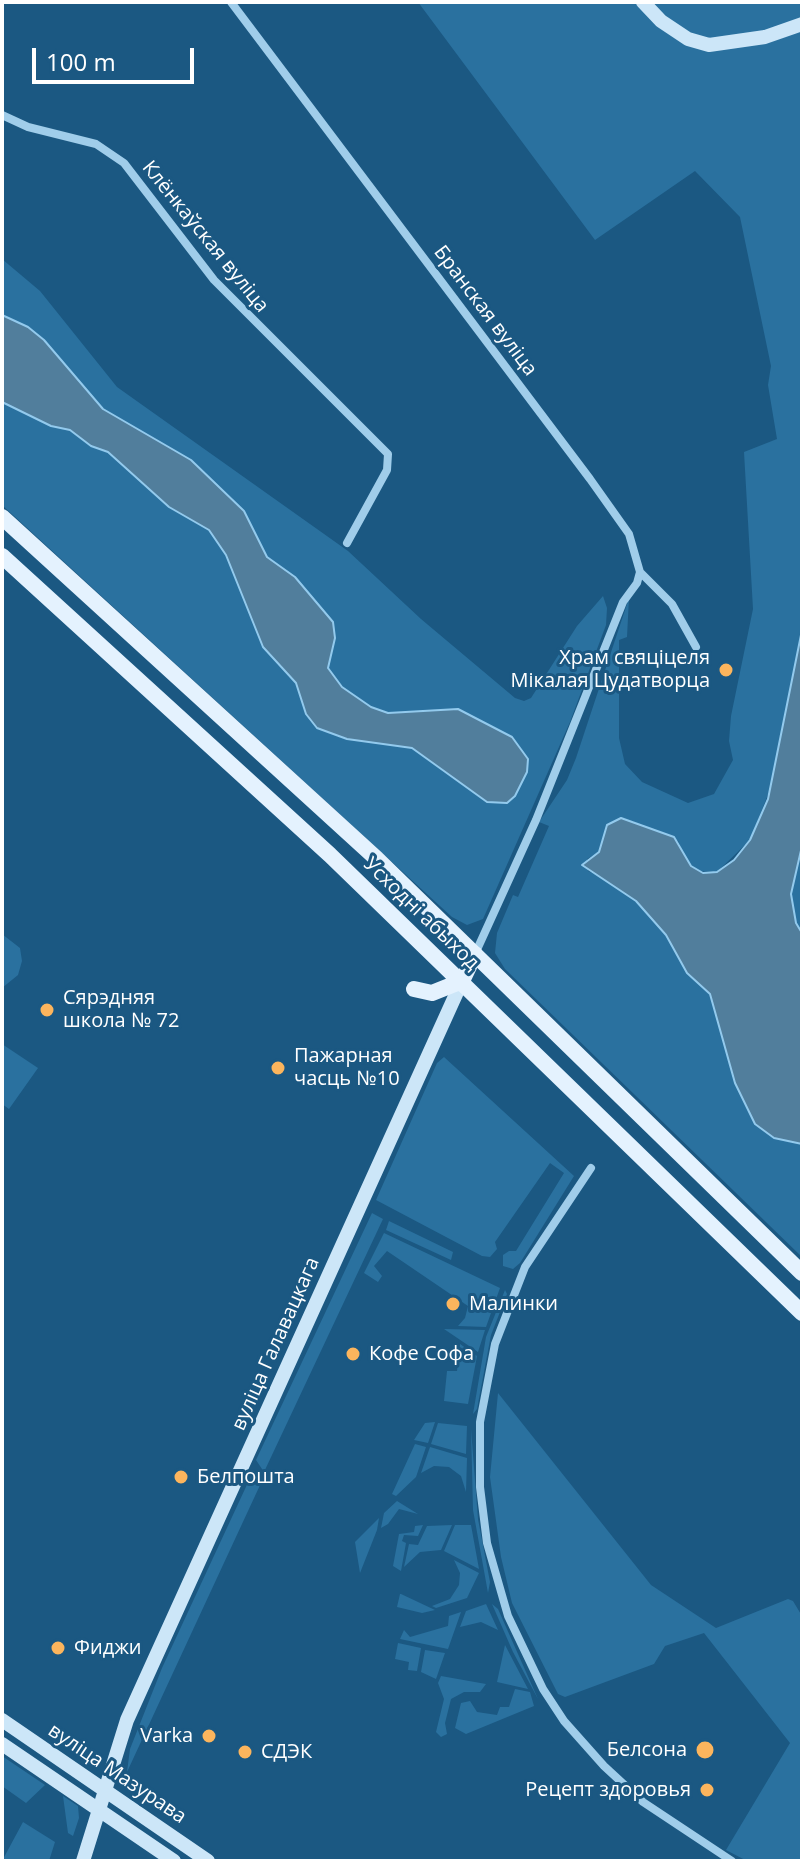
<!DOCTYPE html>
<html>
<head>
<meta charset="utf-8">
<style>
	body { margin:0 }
	#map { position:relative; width:804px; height:1863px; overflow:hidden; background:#1b5882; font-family:"Open Sans",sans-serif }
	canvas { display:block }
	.frame { position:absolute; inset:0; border:4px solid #fff; pointer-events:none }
	.scale { position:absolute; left:32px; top:48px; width:162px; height:36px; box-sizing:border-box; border:4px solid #fff; border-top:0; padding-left:10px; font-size:24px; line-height:28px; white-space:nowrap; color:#fff; -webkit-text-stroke:6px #1b5882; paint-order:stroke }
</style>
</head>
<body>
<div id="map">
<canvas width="804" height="1863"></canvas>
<div class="frame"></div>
<div class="scale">100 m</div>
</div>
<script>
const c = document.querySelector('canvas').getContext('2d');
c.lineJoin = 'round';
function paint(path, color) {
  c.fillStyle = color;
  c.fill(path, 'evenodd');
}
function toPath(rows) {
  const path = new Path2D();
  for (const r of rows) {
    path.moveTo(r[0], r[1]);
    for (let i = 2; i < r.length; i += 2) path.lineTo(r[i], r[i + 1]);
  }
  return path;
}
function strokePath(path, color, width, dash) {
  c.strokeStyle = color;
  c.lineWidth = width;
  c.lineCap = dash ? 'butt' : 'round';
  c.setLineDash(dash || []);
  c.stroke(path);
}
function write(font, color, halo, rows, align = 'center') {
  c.font = font + ' "Open Sans",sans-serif';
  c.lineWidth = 6;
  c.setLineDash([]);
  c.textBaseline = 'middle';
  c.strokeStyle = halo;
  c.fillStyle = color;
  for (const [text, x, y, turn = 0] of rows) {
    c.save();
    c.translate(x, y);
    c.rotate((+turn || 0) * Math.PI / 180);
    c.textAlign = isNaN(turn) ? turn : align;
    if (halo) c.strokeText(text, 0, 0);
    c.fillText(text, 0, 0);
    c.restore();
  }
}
paint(toPath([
	[418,2,802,2,802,630,771,787,750,840,717,872,697,871,687,861,678,841,632,821,607,825,599,852,587,859,588,871,610,881,636,901,666,935,692,978,710,994,735,1083,756,1124,773,1138,802,1144,802,1257,505,969,495,953,497,933,513,895,518,897,549,826,539,822,567,780,576,758,629,598,627,637,619,640,619,738,625,764,642,782,688,803,714,794,733,760,729,741,731,716,753,609,744,452,777,439,768,385,771,366,740,217,695,171,595,240],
	[2,259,40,291,117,387,348,551,421,619,515,698,524,701,531,698,577,626,603,596,607,608,606,625,570,722,483,919,467,925,452,917,2,505],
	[802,846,802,933,796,923,791,894],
	[2,934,20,948,22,961,18,975,2,988],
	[2,1044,38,1068,9,1109,2,1104],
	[444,1057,574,1176,520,1263,513,1269,503,1266,503,1255,509,1251,516,1251,564,1173,550,1163,495,1242,497,1249,490,1257,482,1256,376,1200,437,1063],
	[372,1213,383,1219,264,1472,256,1460],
	[389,1221,453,1252,451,1260,386,1230],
	[384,1233,500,1288,486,1327,458,1326,465,1318,468,1306,387,1251,374,1266,382,1276,378,1282,364,1273],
	[505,1290,507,1294,491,1335,477,1409,473,1414,486,1337],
	[444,1329,485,1330,478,1352],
	[460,1344,477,1356,468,1404,444,1401,447,1371,457,1371],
	[498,1393,651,1585,716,1628,788,1599,793,1601,802,1616,802,1861,747,1861,726,1850,790,1743,704,1633,665,1646,654,1664,565,1697,558,1694,512,1603,501,1557,490,1477],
	[435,1422,428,1443,414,1440,425,1423],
	[438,1423,467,1426,466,1454,431,1444],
	[471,1429,478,1519,490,1582,488,1593,473,1510],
	[415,1444,426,1447,416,1477,396,1496,392,1494],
	[430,1447,467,1458,466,1492,461,1476,449,1467,434,1466,421,1473],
	[251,1476,261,1483,127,1772,130,1749,162,1668],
	[397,1501,418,1514,399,1509,388,1524,381,1528,384,1513],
	[379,1518,377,1530,360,1573,355,1542],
	[423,1525,418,1536,404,1535,402,1541,406,1543,401,1571,393,1566,399,1534,414,1532,415,1526],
	[452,1525,441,1550,420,1552,404,1567,409,1544,418,1545,427,1526],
	[455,1525,471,1525,479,1569,444,1551],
	[454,1560,479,1573,467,1598,436,1608,432,1606,450,1599,459,1585,460,1573],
	[400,1594,401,1594,435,1610,422,1613,397,1607],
	[486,1604,498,1630,481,1622,460,1627,466,1611],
	[492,1604,498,1609,538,1699,513,1652],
	[461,1612,448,1649,400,1639,404,1630,410,1637,448,1626,449,1616],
	[398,1643,421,1648,417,1671,408,1670,409,1662,395,1659],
	[505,1645,528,1689,497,1682],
	[425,1650,445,1653,436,1679,421,1672],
	[441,1676,486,1684,480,1692,464,1692,451,1699,445,1723,447,1734,441,1737,436,1732,444,1699,438,1683],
	[515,1689,530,1692,534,1706,466,1734,455,1728,461,1703,470,1701,477,1712,497,1715,500,1707,509,1707],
	[2,1756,45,1785,26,1803,2,1786],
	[63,1796,78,1806,79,1818,73,1836,68,1833],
	[23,1822,55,1842,49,1861,2,1861]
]), '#2a719f');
const water = toPath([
	[2,315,28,327,44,340,103,409,191,460,244,511,267,557,295,577,333,622,335,638,328,668,342,687,371,707,388,713,458,709,512,737,528,759,527,772,515,796,507,803,487,802,412,748,347,739,317,728,306,714,296,683,263,647,226,555,209,530,169,507,108,452,91,446,70,430,51,426,2,402,2,315],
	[802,630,802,846,791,894,796,923,802,933,802,1144,774,1138,755,1124,735,1083,710,994,687,973,666,935,636,901,582,865,599,852,607,825,621,818,674,837,691,866,703,873,717,872,734,860,750,840,768,799,802,630]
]);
paint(water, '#517e9c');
strokePath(water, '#93caed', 2);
strokePath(toPath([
	[231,2,590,479,629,534,640,572,672,604,696,647],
	[2,115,28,127,96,144,124,163,214,280,388,454,387,470,347,543],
	[475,954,536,820,623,602,637,583,640,572],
	[591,1168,525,1267,495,1344,480,1422,480,1487,487,1543,508,1616,543,1689,564,1721,604,1766,643,1802,732,1861]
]), '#a0cdea', 8);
strokePath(toPath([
	[643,2,661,21,688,39,709,45,765,37,802,24],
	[2,1720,208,1861],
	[2,1744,174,1861],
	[83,1861,127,1720,462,981]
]), '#cce6f8', 14);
strokePath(toPath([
	[2,517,377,859,802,1273],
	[2,556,330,855,802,1313],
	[414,989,432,993,462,981,475,954]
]), '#e4f2fe', 16);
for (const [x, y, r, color] of [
	[726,670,8,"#fcb55d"],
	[47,1010,8,"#fcb55d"],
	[278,1068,8,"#fcb55d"],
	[453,1304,8,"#fcb55d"],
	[353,1354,8,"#fcb55d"],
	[181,1477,8,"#fcb55d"],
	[58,1648,8,"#fcb55d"],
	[209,1736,8,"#fcb55d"],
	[705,1750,10,"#fcb55d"],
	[245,1752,8,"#fcb55d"],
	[707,1790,8,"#fcb55d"]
]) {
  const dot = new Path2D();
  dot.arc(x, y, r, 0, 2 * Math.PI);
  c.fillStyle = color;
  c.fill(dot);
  strokePath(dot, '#1b5882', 3);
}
write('20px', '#fff', '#1b5882', [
	["Клёнкаўская вуліца",205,237,51],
	["Бранская вуліца",485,311,53],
	["Усходні абыход",421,914,44],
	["вуліца Галавацкага",276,1344,-66],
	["вуліца Мазурава",117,1774,34]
]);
write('20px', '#fff', '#1b5882', [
	["Храм свяціцеля",710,658,"right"],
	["Мікалая Цудатворца",710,681,"right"],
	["Сярэдняя",63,998],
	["школа № 72",63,1021],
	["Пажарная",294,1056],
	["часць №10",294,1079],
	["Малинки",469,1304],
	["Кофе Софа",369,1354],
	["Белпошта",197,1477],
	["Фиджи",74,1648],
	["Varka",193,1736,"right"],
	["Белсона",687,1750,"right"],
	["СДЭК",261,1752],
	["Рецепт здоровья",691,1790,"right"]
], 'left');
</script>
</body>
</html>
